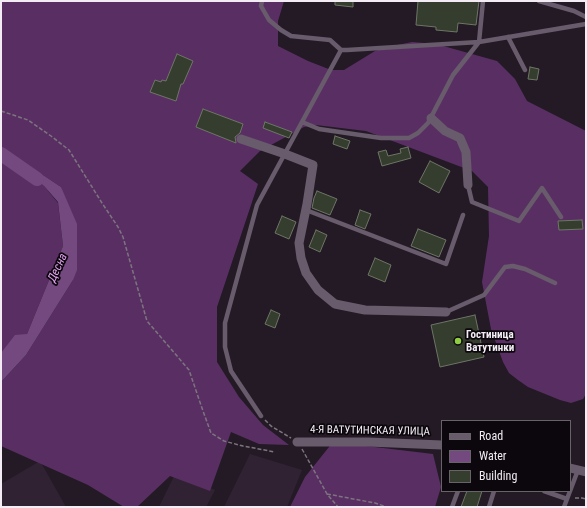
<!DOCTYPE html>
<html>
<head>
<meta charset="utf-8">
<style>
	body { margin:0 }
	#map { position:relative; width:587px; height:508px; overflow:hidden; background:#241a26; font-family:"Roboto Condensed",sans-serif }
	canvas { display:block }
	.frame { position:absolute; inset:0; border:2px solid #f3ecf5; pointer-events:none }
	.legend { position:absolute; left:441px; top:420px; width:130px; height:72px; box-sizing:border-box; background:#0b070c; border:1px solid #686369; margin:0; padding:5px 7px; list-style:none; font-size:12px; color:#f3ecf5 }
	.legend li { display:flex; align-items:center; gap:8px; height:20px }
	.legend b { width:20px; border:1px solid #686369 }
</style>
</head>
<body>
<div id="map">
<canvas width="587" height="508"></canvas>
<div class="frame"></div>
<ul class="legend">
<li><b style="height:5px;background:#685b6b"></b>Road</li>
<li><b style="height:11px;background:#74497f"></b>Water</li>
<li><b style="height:11px;background:#353d2e"></b>Building</li>
</ul>
</div>
<script>
const c = document.querySelector('canvas').getContext('2d');
c.lineJoin = 'round';
function paint(path, color) {
  c.fillStyle = color;
  c.fill(path, 'evenodd');
}
function toPath(rows) {
  const path = new Path2D();
  for (const r of rows) {
    path.moveTo(r[0], r[1]);
    for (let i = 2; i < r.length; i += 2) path.lineTo(r[i], r[i + 1]);
  }
  return path;
}
function strokePath(path, color, width, dash) {
  c.strokeStyle = color;
  c.lineWidth = width;
  c.lineCap = dash ? 'butt' : 'round';
  c.setLineDash(dash || []);
  c.stroke(path);
}
function write(font, color, halo, rows, align = 'center') {
  c.font = font + ' "Roboto Condensed",sans-serif';
  c.lineWidth = 3.5;
  c.setLineDash([]);
  c.textBaseline = 'middle';
  c.strokeStyle = halo;
  c.fillStyle = color;
  for (const [text, x, y, turn = 0] of rows) {
    c.save();
    c.translate(x, y);
    c.rotate((+turn || 0) * Math.PI / 180);
    c.textAlign = isNaN(turn) ? turn : align;
    if (halo) c.strokeText(text, 0, 0);
    c.fillText(text, 0, 0);
    c.restore();
  }
}
paint(toPath([
	[250,454,302,470,287,507,224,507],
	[40,461,66,507,1,507,1,484],
	[176,472,215,490,206,507,159,507]
]), '#302233');
paint(toPath([
	[1,1,284,1,278,21,278,46,308,61,331,70,344,70,375,51,387,47,412,42,436,44,497,61,515,79,527,101,586,131,586,394,583,399,571,403,560,400,528,387,518,380,509,373,503,362,491,329,482,282,489,236,488,187,472,171,366,131,316,125,304,127,260,151,240,171,258,184,217,307,217,362,239,397,263,425,289,445,259,444,231,432,210,491,170,476,137,507,124,507,88,485,1,446,1,382,26,355,73,280,61,187,1,147],
	[1,153,44,186,58,203,63,246,27,334,1,353],
	[333,442,433,454,441,487,435,507,290,507,305,477]
]), '#592f63');
paint(toPath([
	[1,147,61,187,77,224,77,270,73,280,26,355,1,382,1,353,15,335,27,334,63,246,58,202,44,186,1,153]
]), '#74497f');
strokePath(toPath([
	[1,154,37,179]
]), '#74497f', 14);
const building = toPath([
	[335,1,353,1,353,7,335,5,335,1],
	[418,1,479,1,476,25,458,23,457,32,436,30,436,27,416,25,418,1],
	[177,54,193,61,183,84,181,84,176,101,150,92,155,80,161,82,162,80,166,81,177,54],
	[530,67,539,69,537,80,528,79,530,67],
	[203,109,243,124,240,133,235,137,236,143,196,127,203,109],
	[265,122,292,132,289,138,263,128,265,122],
	[335,136,350,141,347,149,333,144,335,136],
	[408,147,411,158,382,166,378,152,386,150,388,156,401,153,400,149,408,147],
	[430,161,450,171,439,193,419,182,430,161],
	[317,191,337,199,330,215,312,208,314,198,317,191],
	[360,210,371,214,365,229,355,225,360,210],
	[282,216,296,222,289,239,275,233,282,216],
	[582,220,583,229,559,230,558,221,582,220],
	[418,229,446,240,439,257,411,246,418,229],
	[316,230,327,235,320,252,309,247,316,230],
	[375,258,391,265,385,282,368,275,375,258],
	[271,310,280,314,275,328,265,324,271,310],
	[475,315,484,357,440,367,431,325,475,315],
	[467,491,482,491,477,507,461,507,467,491]
]);
paint(building, '#353d2e');
strokePath(building, '#6d7665', 1);
strokePath(toPath([
	[1,111,28,120,51,136,69,150,102,203,118,227,123,237,147,321,189,370,203,411,211,433,224,441,243,446,275,452],
	[265,420,271,426,291,438],
	[302,449,327,494,338,507],
	[327,494,375,503,387,507],
	[575,498,582,498,586,499]
]), '#7c747e', 1.5, [4, 2]);
strokePath(toPath([
	[262,1,261,6,269,20,281,30,291,36,330,40,341,50],
	[539,1,574,11,586,17],
	[508,37,525,70],
	[302,122,319,129,381,138,409,138,418,133,428,123,453,75,479,42,586,24],
	[468,185,472,202,519,221,542,188,561,217],
	[306,210,446,264,463,215],
	[446,312,484,295,505,267,513,266,525,269,555,283],
	[261,416,231,371,225,347,225,323,257,205,341,50,347,50,479,42,483,1],
	[544,491,567,499],
	[452,507,458,491],
	[489,507,494,491],
	[564,507,578,470]
]), '#685b6b', 4.5);
strokePath(toPath([
	[431,118,445,131,460,138,466,152,468,185],
	[241,139,285,154,313,165,307,204,299,243,301,258,306,273,318,290,335,304,365,310,446,312],
	[297,442,368,442,442,445],
	[570,468,586,472]
]), '#685b6b', 9);
for (const [x, y, r, color] of [
	[458,341,4,"#8fcd41"]
]) {
  const dot = new Path2D();
  dot.arc(x, y, r, 0, 2 * Math.PI);
  c.fillStyle = color;
  c.fill(dot);
  strokePath(dot, '#0b070c', 1.5);
}
write('bold 11px', '#f3ecf5', '#0b070c', [
	["Гостиница",466,335],
	["Ватутинки",466,348]
], 'left');
write('11px', '#f3ecf5', '#0b070c', [
	["4-Я ВАТУТИНСКАЯ УЛИЦА",370,431,1]
]);
write('italic 12px', '#e4a4f3', '#0b070c', [
	["Десна",58,268,-65]
]);
</script>
</body>
</html>
